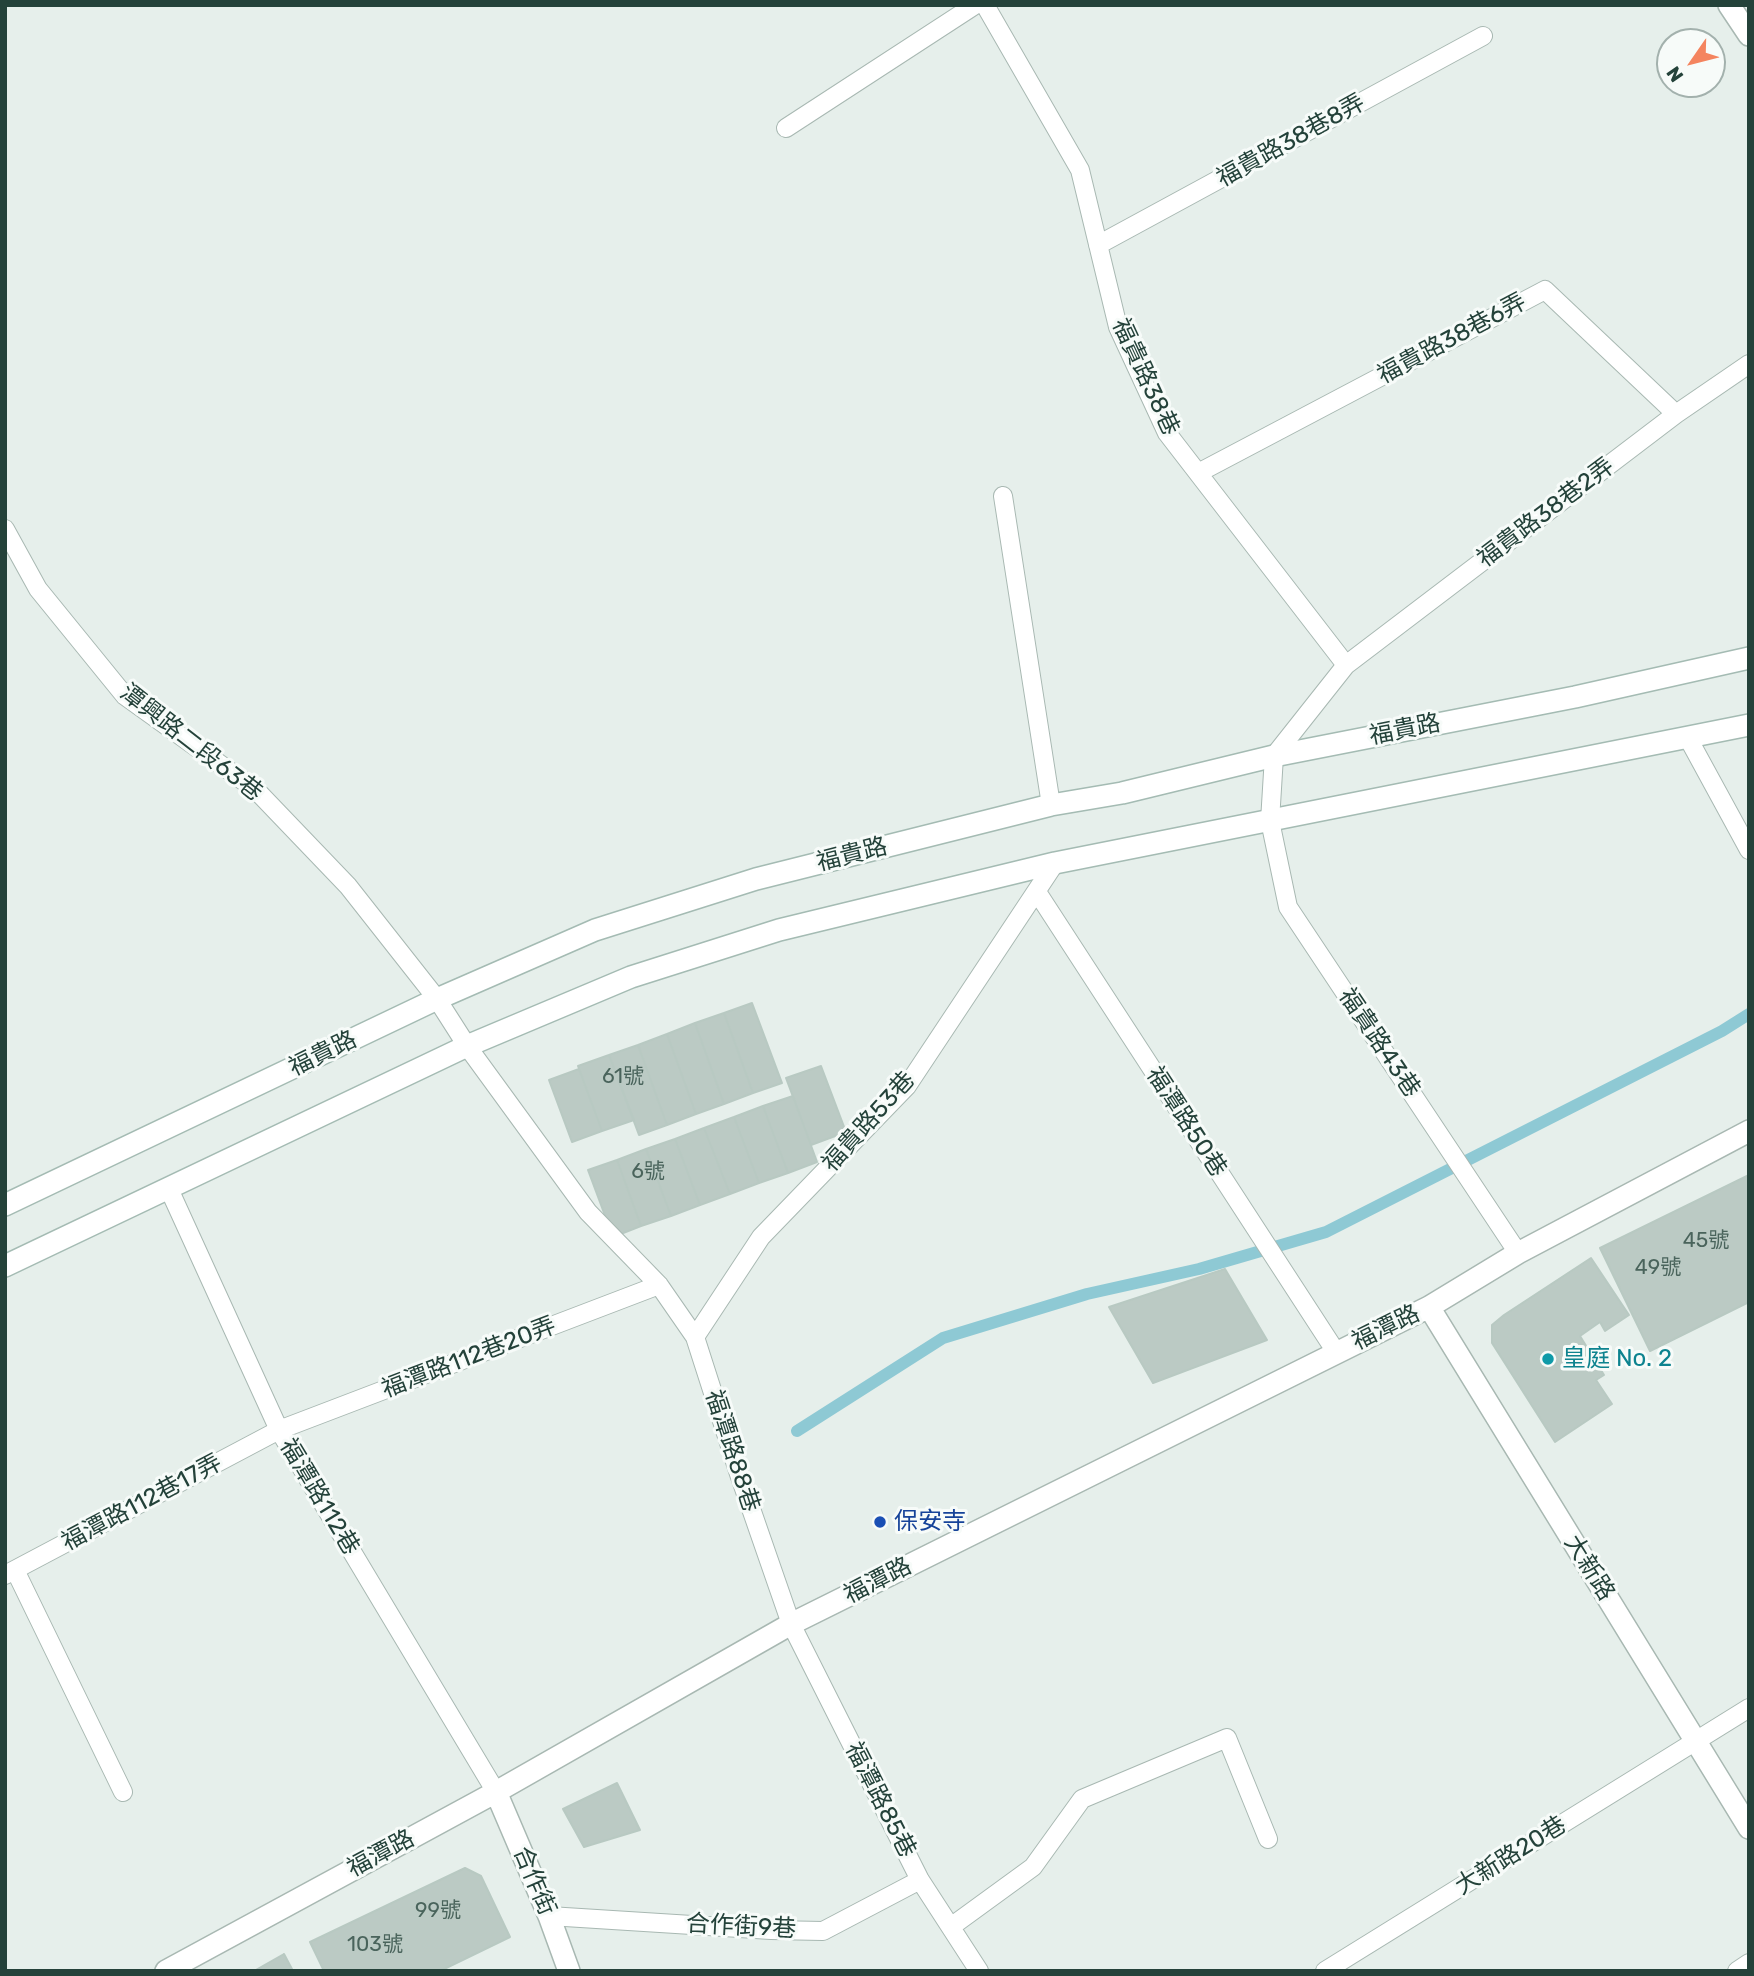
<!DOCTYPE html>
<html>
<head>
<meta charset="utf-8">
<style>
	body { margin:0 }
	#map { position:relative; width:1754px; height:1976px; overflow:hidden; background:#e6efeb; font-family:Rubik,sans-serif }
	canvas { display:block }
	.frame { position:absolute; inset:0; border:7px solid #24423a; pointer-events:none }
	.north { position:absolute; left:1656px; top:28px; width:70px; height:70px; box-sizing:border-box; background:#f7fbf9; border:2px solid #a3b1ad; border-radius:50%; rotate:235deg; font-size:19px; font-weight:700; line-height:28px; text-align:center; color:#24423a }
	.north::after { content:''; display:block; margin:auto; width:24px; height:32px; background:#f4845f; clip-path:polygon(50% 0,100% 100%,50% 72%,0 100%) }
</style>
</head>
<body>
<div id="map">
<canvas width="1754" height="1976"></canvas>
<div class="frame"></div>
<div class="north">N</div>
</div>
<script>
const c = document.querySelector('canvas').getContext('2d');
c.lineJoin = 'round';
function toPath(rows) {
  const path = new Path2D();
  for (const r of rows) {
    path.moveTo(r[0], r[1]);
    for (let i = 2; i < r.length; i += 2) path.lineTo(r[i], r[i + 1]);
  }
  return path;
}
function strokePath(path, color, width, dash) {
  c.strokeStyle = color;
  c.lineWidth = width;
  c.lineCap = dash ? 'butt' : 'round';
  c.setLineDash(dash || []);
  c.stroke(path);
}
function paint(path, color) {
  c.fillStyle = color;
  c.fill(path, 'evenodd');
}
function write(font, color, halo, rows, align = 'center') {
  c.font = font + ' Rubik,"Noto Sans TC",sans-serif';
  c.lineWidth = 6;
  c.setLineDash([]);
  c.textBaseline = 'middle';
  c.strokeStyle = halo;
  c.fillStyle = color;
  for (const [text, x, y, turn = 0] of rows) {
    c.save();
    c.translate(x, y);
    c.rotate((+turn || 0) * Math.PI / 180);
    c.textAlign = isNaN(turn) ? turn : align;
    if (halo) c.strokeText(text, 0, 0);
    c.fillText(text, 0, 0);
    c.restore();
  }
}
strokePath(toPath([
	[797,1431,943,1338,1087,1294,1199,1269,1326,1232,1722,1031,1749,1014]
]), '#8ec9d4', 12);
const building = toPath([
	[752,1003,782,1083,753,1093,724,1013,752,1003],
	[724,1013,753,1093,724,1104,695,1023,724,1013],
	[695,1023,724,1104,696,1114,667,1034,695,1023],
	[667,1034,696,1114,667,1125,638,1045,667,1034],
	[638,1045,667,1125,639,1135,609,1055,638,1045],
	[609,1055,634,1120,602,1131,578,1066,609,1055],
	[821,1066,846,1132,811,1145,786,1078,821,1066],
	[579,1069,602,1131,572,1142,549,1080,579,1069],
	[793,1096,817,1162,788,1173,763,1106,793,1096],
	[763,1106,788,1173,759,1183,734,1117,763,1106],
	[734,1117,759,1183,730,1194,704,1128,734,1117],
	[704,1128,730,1194,700,1205,675,1139,704,1128],
	[675,1139,700,1205,671,1216,646,1149,675,1139],
	[646,1149,671,1216,641,1226,617,1160,646,1149],
	[617,1160,641,1226,613,1237,588,1170,617,1160],
	[1749,1175,1749,1302,1650,1351,1600,1248,1749,1175],
	[1591,1258,1629,1315,1605,1331,1600,1322,1580,1336,1604,1375,1596,1380,1612,1404,1555,1442,1492,1343,1492,1325,1504,1315,1591,1258],
	[1225,1269,1267,1340,1153,1383,1109,1307,1225,1269],
	[617,1783,640,1830,584,1847,563,1809,617,1783],
	[465,1868,481,1876,510,1937,440,1971,324,1971,310,1942,465,1868],
	[284,1954,293,1971,254,1971,284,1954]
]);
paint(building, '#bbcac4');
strokePath(building, '#b8c9c2', 2);
const lane = toPath([
	[985,5,1080,170,1118,327,1167,433,1346,665,1274,756,1270,821,1288,907,1518,1253],
	[786,128,975,5],
	[1098,245,1483,36],
	[1200,472,1545,290,1676,414],
	[1003,496,1051,805],
	[5,529,38,589,125,696,256,790,348,886,437,999,467,1046,588,1212,659,1285,695,1337,739,1474,791,1624,920,1880,979,1971],
	[1346,665,1676,414,1749,364],
	[1688,738,1749,850],
	[1037,892,1336,1352],
	[169,1189,279,1430,496,1792],
	[695,1337,761,1237,907,1086,1055,863],
	[15,1570,123,1792],
	[5,1575,279,1430,659,1285],
	[549,1916,771,1930,823,1931,920,1880],
	[952,1926,1033,1867,1082,1799,1227,1738,1268,1839],
	[1325,1971,1749,1708],
	[1737,1971,1749,1963]
]);
const street = toPath([
	[1729,5,1749,35],
	[1429,1307,1749,1828],
	[496,1792,549,1916,569,1971],
	[166,1971,496,1792,791,1624,1429,1307,1518,1253,1749,1131]
]);
const secondary = toPath([
	[5,1205,437,999,595,930,756,879,1051,805,1122,793,1274,756,1575,697,1749,658],
	[5,1266,467,1046,631,977,779,930,1055,863,1749,725]
]);
strokePath(lane, '#a8b8b2', 20);
strokePath(street, '#a8b8b2', 24);
strokePath(secondary, '#a4bbb3', 24);
strokePath(lane, '#fff', 18);
strokePath(street, '#fff', 21);
strokePath(secondary, '#fff', 21);
for (const [x, y, r, color] of [
	[1548,1359,7,"#0f9aa8"],
	[880,1522,7,"#1a4fb4"]
]) {
  const dot = new Path2D();
  dot.arc(x, y, r, 0, 2 * Math.PI);
  c.fillStyle = color;
  c.fill(dot);
  strokePath(dot, '#f7fbf9', 2.5);
}
write('21px', '#4a645c', null, [
	["61號",623,1077],
	["6號",648,1172],
	["45號",1706,1241],
	["49號",1658,1268],
	["99號",438,1911],
	["103號",375,1945]
]);
write('24px', '#24423a', '#f7fbf9', [
	["福貴路38巷8弄",1291,141,-29],
	["福貴路38巷6弄",1452,339,-28],
	["福貴路38巷",1145,377,65],
	["福貴路38巷2弄",1546,513,-37],
	["福貴路",1405,730,-11],
	["潭興路二段63巷",191,743,38],
	["福貴路",852,855,-14],
	["福貴路43巷",1379,1043,56],
	["福貴路",323,1054,-26],
	["福貴路53巷",869,1122,-48],
	["福潭路50巷",1186,1122,57],
	["福潭路",1386,1328,-26],
	["福潭路112巷20弄",469,1358,-21],
	["福潭路88巷",732,1451,72],
	["福潭路112巷",319,1497,59],
	["福潭路112巷17弄",142,1503,-28],
	["大新路",1589,1568,58],
	["福潭路",878,1581,-27],
	["福潭路85巷",880,1800,63],
	["福潭路",381,1854,-28],
	["大新路20巷",1511,1856,-32],
	["合作街",534,1881,67],
	["合作街9巷",741,1927,3]
]);
write('24px', '#0d838f', '#f7fbf9', [
	["皇庭 No. 2",1562,1359]
], 'left');
write('24px', '#164399', '#f7fbf9', [
	["保安寺",894,1522]
], 'left');
</script>
</body>
</html>
